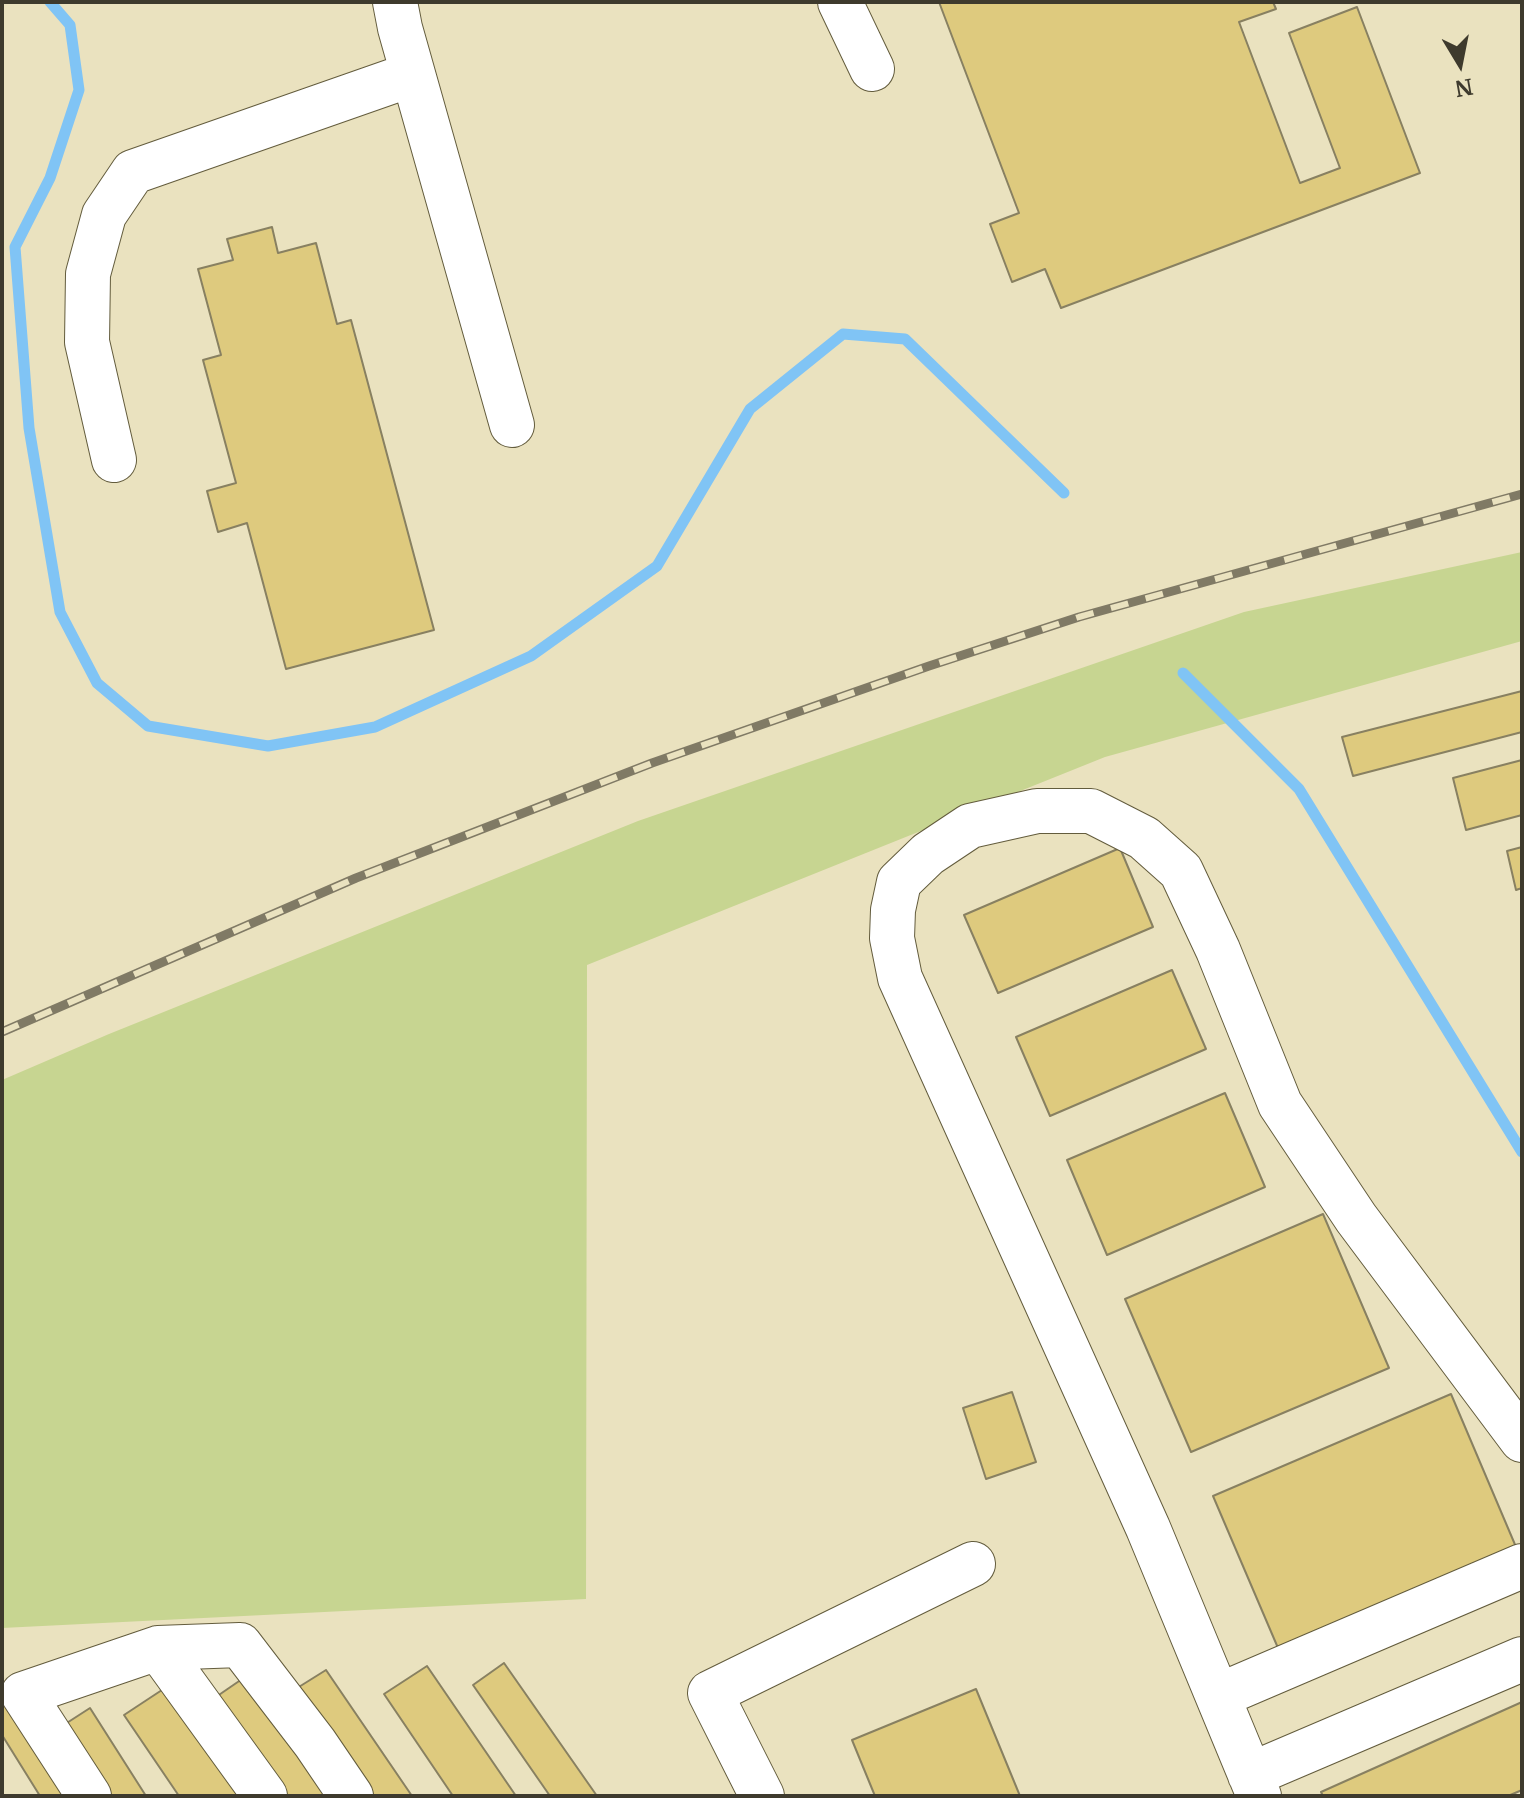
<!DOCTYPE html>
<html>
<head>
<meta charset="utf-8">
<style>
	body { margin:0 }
	#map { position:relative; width:1524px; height:1798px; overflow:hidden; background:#eae2bf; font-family:Merriweather,serif }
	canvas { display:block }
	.frame { position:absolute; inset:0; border:4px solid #3e3a2d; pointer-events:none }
	.north { position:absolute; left:1420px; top:24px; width:80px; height:80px; -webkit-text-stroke:6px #eae2bf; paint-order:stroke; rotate:170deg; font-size:22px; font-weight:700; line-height:32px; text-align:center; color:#3e3a2d }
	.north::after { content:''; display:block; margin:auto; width:28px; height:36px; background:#3e3a2d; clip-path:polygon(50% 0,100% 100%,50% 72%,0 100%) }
</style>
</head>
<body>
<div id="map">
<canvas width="1524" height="1798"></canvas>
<div class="frame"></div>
<div class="north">N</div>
</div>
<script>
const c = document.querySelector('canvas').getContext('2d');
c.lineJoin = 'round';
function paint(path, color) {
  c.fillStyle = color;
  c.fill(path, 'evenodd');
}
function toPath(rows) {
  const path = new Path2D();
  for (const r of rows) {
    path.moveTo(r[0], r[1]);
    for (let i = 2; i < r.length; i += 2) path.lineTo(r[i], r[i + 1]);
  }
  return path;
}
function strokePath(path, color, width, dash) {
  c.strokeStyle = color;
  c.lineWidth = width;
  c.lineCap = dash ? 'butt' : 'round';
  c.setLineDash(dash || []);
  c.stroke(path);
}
paint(toPath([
	[1522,552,1522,641,1105,757,587,965,586,1599,2,1628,2,1080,109,1034,638,821,1244,612]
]), '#c7d591');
strokePath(toPath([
	[50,2,70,25,79,90,50,178,15,247,29,428,60,612,97,683,148,726,268,746,375,727,531,656,657,566,750,409,843,334,905,339,1064,493],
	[1183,673,1299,789,1522,1152]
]), '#80c4f5', 11);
const building = toPath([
	[939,2,1273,2,1276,9,1239,22,1300,183,1340,168,1289,33,1357,7,1420,173,1061,308,1045,269,1012,282,990,224,1019,213,939,2],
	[272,227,278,253,316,243,337,324,351,320,434,630,286,669,247,523,218,532,207,491,236,483,203,360,221,355,198,269,233,260,227,239,272,227],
	[1522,691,1522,732,1353,776,1342,737,1522,691],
	[1522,760,1522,815,1466,830,1453,778,1522,760],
	[1522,847,1522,888,1516,890,1507,851,1522,847],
	[1120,848,1153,927,998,993,964,915,1120,848],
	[1172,970,1206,1049,1050,1116,1016,1037,1172,970],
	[1225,1093,1265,1187,1107,1255,1067,1160,1225,1093],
	[1323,1214,1389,1368,1191,1452,1125,1299,1323,1214],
	[1012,1392,1036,1462,986,1479,963,1408,1012,1392],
	[1451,1394,1519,1554,1281,1655,1213,1496,1451,1394],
	[504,1663,597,1796,550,1796,473,1685,504,1663],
	[427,1666,516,1796,453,1796,384,1694,427,1666],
	[326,1670,412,1796,366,1796,294,1690,326,1670],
	[245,1677,326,1796,280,1796,213,1699,245,1677],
	[2,1683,72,1796,40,1796,2,1735,2,1683],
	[168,1686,242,1796,179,1796,124,1715,168,1686],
	[976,1689,1020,1796,875,1796,852,1740,976,1689],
	[1522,1702,1522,1790,1508,1796,1323,1796,1321,1792,1522,1702],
	[90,1708,146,1796,102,1796,59,1728,90,1708]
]);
paint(building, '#deca7e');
strokePath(building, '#888061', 2);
const minor = toPath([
	[395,2,400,28,512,425],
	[840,2,872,69],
	[114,460,87,342,88,274,104,215,133,172,413,74],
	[158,1648,240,1645,315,1743,351,1796],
	[1218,1696,1522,1566],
	[1250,1775,1522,1659],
	[89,1796,23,1694,158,1648,265,1796],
	[762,1796,710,1693,973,1564],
	[1259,1796,1148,1528,900,978,892,938,893,910,899,882,928,854,970,826,1037,811,1091,811,1144,838,1181,871,1218,950,1280,1104,1356,1218,1522,1440]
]);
strokePath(minor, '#635c3d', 46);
strokePath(minor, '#fff', 44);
const rail = toPath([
	[2,1032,356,878,652,763,929,666,1079,617,1522,494]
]);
strokePath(rail, '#807a65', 9);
strokePath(rail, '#eae2bf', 6, [18]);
</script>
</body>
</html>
